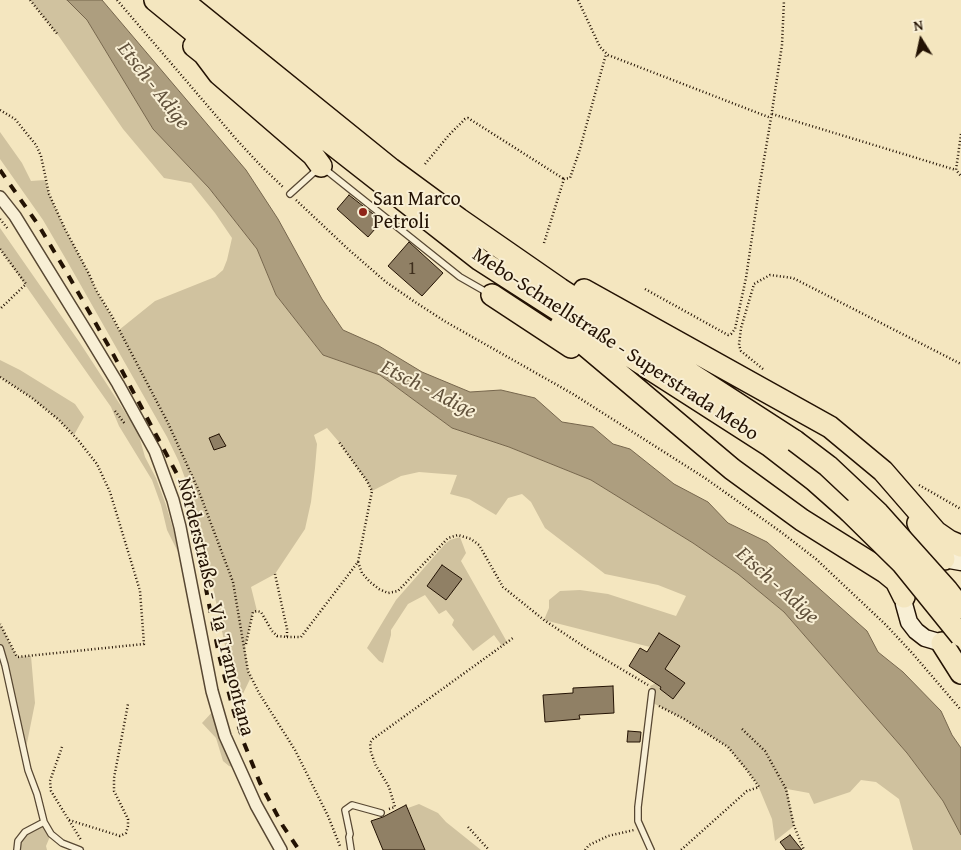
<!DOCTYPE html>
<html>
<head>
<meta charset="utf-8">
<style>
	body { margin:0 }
	#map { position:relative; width:961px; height:850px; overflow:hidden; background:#f4e6bf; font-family:"Gentium Book Plus",serif }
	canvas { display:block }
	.north { position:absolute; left:896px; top:15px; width:50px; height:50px; -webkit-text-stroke:4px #f8efd5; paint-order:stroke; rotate:350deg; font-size:14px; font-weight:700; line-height:20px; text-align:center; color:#231203 }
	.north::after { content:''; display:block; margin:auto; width:18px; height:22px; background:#231203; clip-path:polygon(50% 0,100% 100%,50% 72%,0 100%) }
</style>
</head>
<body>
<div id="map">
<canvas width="961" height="850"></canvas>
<div class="north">N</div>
</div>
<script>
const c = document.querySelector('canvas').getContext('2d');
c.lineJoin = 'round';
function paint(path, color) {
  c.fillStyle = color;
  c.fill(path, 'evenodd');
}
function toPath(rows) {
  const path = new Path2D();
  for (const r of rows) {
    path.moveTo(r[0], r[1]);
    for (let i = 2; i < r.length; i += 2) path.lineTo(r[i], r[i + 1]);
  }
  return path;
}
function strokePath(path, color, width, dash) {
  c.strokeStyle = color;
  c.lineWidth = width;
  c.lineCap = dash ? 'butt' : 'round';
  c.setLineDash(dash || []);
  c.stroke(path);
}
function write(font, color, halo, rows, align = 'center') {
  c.font = font + ' "Gentium Book Plus",serif';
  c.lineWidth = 4;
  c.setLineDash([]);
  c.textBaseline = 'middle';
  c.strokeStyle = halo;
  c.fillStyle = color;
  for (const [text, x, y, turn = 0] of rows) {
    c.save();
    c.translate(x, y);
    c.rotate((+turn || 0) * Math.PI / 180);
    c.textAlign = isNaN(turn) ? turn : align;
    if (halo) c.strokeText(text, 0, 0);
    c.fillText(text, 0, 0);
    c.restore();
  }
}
paint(toPath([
	[30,0,67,0,87,20,153,129,209,188,257,249,276,295,323,355,380,375,452,428,509,447,591,480,693,543,738,574,784,612,907,753,943,801,961,835,961,850,913,850,899,799,876,782,861,780,850,792,814,804,809,793,787,789,794,826,775,841,772,819,757,783,728,747,684,719,651,702,652,692,650,686,656,683,679,646,659,633,650,647,544,620,549,608,549,600,560,591,580,590,608,594,676,616,686,596,658,585,605,574,545,528,531,502,522,494,508,498,496,515,469,499,450,494,457,475,419,472,401,476,372,491,367,481,339,442,327,428,314,435,317,444,315,468,311,502,305,529,275,574,251,587,257,611,253,612,245,647,248,671,251,677,239,702,229,665,204,544,192,497,179,462,167,437,67,261,43,220,0,159,0,132,22,163,31,181,45,180,49,194,65,229,89,274,96,290,119,330,155,301,215,277,223,270,227,260,232,238,215,213,191,183,164,178,123,129,58,35],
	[0,228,80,343,138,432,145,457,156,478,166,505,174,532,178,552,167,530,161,505,152,480,119,426,111,407,0,249],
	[0,360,20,370,75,404,84,417,74,435,59,420,32,398,0,377],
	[460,537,466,553,461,561,507,642,502,646,494,635,473,651,452,625,454,620,446,610,439,614,425,595,408,604,391,630,391,635,383,663,379,661,367,648,396,600,445,544,450,540],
	[0,624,17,657,31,656,35,703,25,753,0,648],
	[216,708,239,769,229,766,223,761,216,738,202,723],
	[419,804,438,813,446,822,481,850,425,850,408,808],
	[44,822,51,834,46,846,47,850,17,850,25,832]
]), '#d0c29f');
const water = toPath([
	[67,0,102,0,246,170,278,219,322,299,343,330,379,346,422,372,470,392,501,390,535,398,562,422,593,427,613,444,630,449,674,484,708,502,728,523,767,542,867,631,878,652,903,672,941,711,952,735,961,748,961,835,943,801,907,753,784,612,738,574,693,543,591,480,509,447,452,428,380,375,323,355,276,295,257,249,209,188,153,129,87,20,67,0]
]);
paint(water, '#ad9e7f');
strokePath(water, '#76664d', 1);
const building = toPath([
	[349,195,382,221,368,237,337,209,349,195],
	[409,242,443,273,422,296,388,266,409,242],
	[219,434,226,446,214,450,209,438,219,434],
	[442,565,462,579,446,600,427,586,442,565],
	[659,633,680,646,665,669,685,683,673,699,660,689,661,687,629,666,640,648,647,652,659,633],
	[613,686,614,713,579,715,580,719,545,722,543,695,573,693,573,688,613,686],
	[628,731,641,732,640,742,627,742,628,731],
	[406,805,425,850,383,850,371,821,383,817,406,805],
	[790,835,802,850,786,850,780,842,790,835]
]);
paint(building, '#908065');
strokePath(building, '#231203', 1);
const lane = toPath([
	[290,194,321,166,460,277,488,293],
	[0,648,5,665,28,770,37,794,44,822,51,834,62,843,80,850],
	[17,850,18,841,25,832,44,822],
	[351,850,349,837,350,834,345,810,352,805,381,813],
	[651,850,638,821,638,807,652,692]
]);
const street = toPath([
	[0,197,15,216,89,336,118,384,155,451,173,500,180,527,212,691,225,736,256,805,281,850]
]);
const secondary = toPath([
	[944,559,961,562],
	[907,586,904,604,909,622,916,631,925,638,942,643]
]);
const highway = toPath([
	[155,0,309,126,480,260,770,446,814,480,849,511],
	[182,0,391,169,459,219,560,289,795,441],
	[194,46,204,54,219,74,313,155,321,166],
	[584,290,830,427,883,471,936,532,949,541,961,546],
	[492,295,571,347],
	[561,325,732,469,802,520,885,572,896,581,904,597],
	[918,523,928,543,944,559],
	[942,643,961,673]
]);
strokePath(lane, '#574732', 8);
strokePath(street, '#574732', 14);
strokePath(secondary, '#231203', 19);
strokePath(highway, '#231203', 24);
strokePath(toPath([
	[30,0,58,35],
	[117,0,236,139,261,166,283,187],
	[578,0,600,47,608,55,771,118],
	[0,110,15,119,36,145,41,156,49,194,65,229,89,274,96,290,113,318,168,423,198,489,233,582,248,671,259,693,295,750,328,816,340,846],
	[772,114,956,170],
	[961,134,956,170,961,176],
	[425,164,449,135,465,119,468,118,564,179],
	[296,200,348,249,386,282,415,302,446,322,573,394,705,478,781,532,816,559,886,625,913,654,961,710],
	[0,219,8,229],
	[544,243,564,179,570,178,579,152,606,54],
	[0,249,26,284,0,309],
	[645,289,728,335,731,334,735,329,746,278,759,189,771,118,782,45,784,0],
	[763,369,741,351,739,345,741,328,754,284,770,275,793,278,961,364],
	[0,377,32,398,59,420,78,440,97,464,110,492,140,591,144,644,17,657,0,624],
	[115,411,125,424],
	[919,485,961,509],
	[358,562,362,573,370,582,379,589,388,593,398,591,448,538,458,535,471,539,479,545,503,587,544,620,586,648,648,685],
	[287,637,301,637,358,562,372,491,367,481,339,442],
	[246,644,253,612,257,611,261,612,272,631,277,636,287,637,287,629,275,574],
	[659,706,684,719,728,747,747,770,759,787,747,791,681,850],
	[742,729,765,751,786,789,794,826,804,850],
	[62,747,50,781,51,791,81,840],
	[389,809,395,807,389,787,375,764,371,752,370,743,373,739,513,638],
	[69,820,120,836,126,833,128,826,128,819,114,791,114,778,128,704],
	[468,827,489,850],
	[585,850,589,845,608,836,634,830]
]), '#231203', 2.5, [1, 2.5]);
strokePath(lane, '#f8efd5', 5.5);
strokePath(street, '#f8efd5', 11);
strokePath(secondary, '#f8efd5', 16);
strokePath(highway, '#f4e6bf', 21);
strokePath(toPath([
	[0,170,39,226,67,273,112,352,178,476,193,523,219,655,233,709,244,743,260,783,283,826,299,850]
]), '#231203', 4, [9, 9]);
const highwayBridge = toPath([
	[795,441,828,466,878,513,947,590,961,608],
	[849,511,902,563,961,636]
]);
strokePath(highwayBridge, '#231203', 24, []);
strokePath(highwayBridge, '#f4e6bf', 21);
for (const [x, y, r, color] of [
	[363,212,5,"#8f2418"]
]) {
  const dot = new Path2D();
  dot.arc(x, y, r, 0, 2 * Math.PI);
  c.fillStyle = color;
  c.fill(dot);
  strokePath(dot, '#f8efd5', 2);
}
write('18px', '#3e2e1c', null, [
	["1",412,269]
]);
write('20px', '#231203', '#f8efd5', [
	["San Marco",373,200],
	["Petroli",373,223]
], 'left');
write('20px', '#231203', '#f8efd5', [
	["Mebo-Schnellstraße - Superstrada Mebo",615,345,33],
	["Nörderstraße - Via Tramontana",215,607,76]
]);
write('italic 21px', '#61513b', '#f8efd5', [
	["Etsch - Adige",153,86,52],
	["Etsch - Adige",428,390,27],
	["Etsch - Adige",777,586,42]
]);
</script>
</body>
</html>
